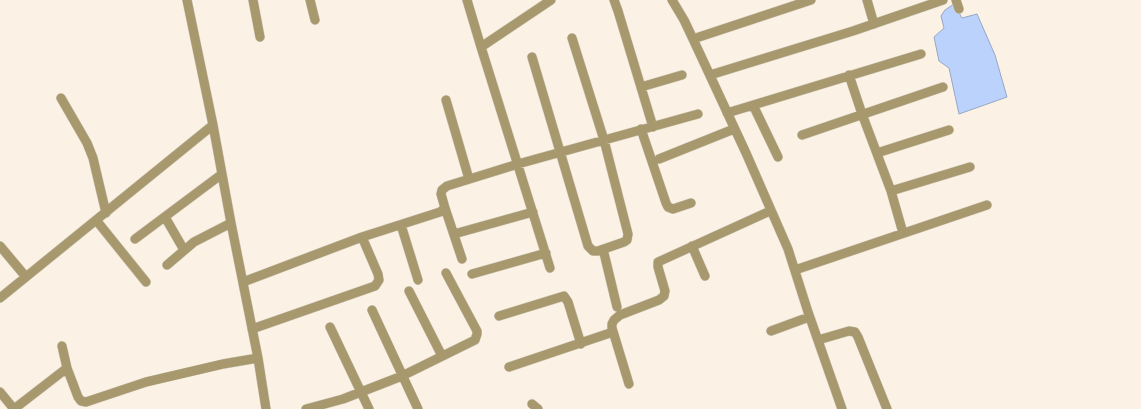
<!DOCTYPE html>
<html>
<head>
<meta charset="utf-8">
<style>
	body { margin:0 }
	canvas { display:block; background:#fbf2e5 }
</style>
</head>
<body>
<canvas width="1141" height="409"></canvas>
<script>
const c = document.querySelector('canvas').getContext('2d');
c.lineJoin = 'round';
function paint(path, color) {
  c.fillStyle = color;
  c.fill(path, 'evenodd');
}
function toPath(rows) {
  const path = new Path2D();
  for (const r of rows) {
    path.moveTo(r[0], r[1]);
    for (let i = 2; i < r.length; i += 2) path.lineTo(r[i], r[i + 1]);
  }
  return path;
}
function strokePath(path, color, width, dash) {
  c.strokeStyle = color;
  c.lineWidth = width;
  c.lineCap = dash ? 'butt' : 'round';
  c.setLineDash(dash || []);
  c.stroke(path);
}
const water = toPath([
	[954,4,962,18,977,14,995,55,1007,97,959,114,949,68,939,61,934,37,944,28,941,16,945,10,954,4]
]);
paint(water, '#bbd3fc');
strokePath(water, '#96a6c1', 1);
const minor = toPath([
	[187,0,213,125,231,223,258,358,266,409],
	[253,0,260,37],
	[310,0,315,20],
	[467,0,481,47,550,268],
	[614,0,618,11,653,127],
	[672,0,684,20,693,39,746,153,788,249,808,312,842,409],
	[867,0,874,24],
	[956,0,959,9],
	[693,39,811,0],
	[481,47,551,0],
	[532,57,588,246,593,251,598,251,624,242,627,240,628,234,604,140,572,38],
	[710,75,853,31,943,0],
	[849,75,862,114,891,191,970,167],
	[641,87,682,75],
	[61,98,87,143,93,158,106,213],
	[446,100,469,179],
	[753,105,778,157],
	[727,113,921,54],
	[641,129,666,203,668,207,673,209,691,203],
	[802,135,943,87],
	[877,153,949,130],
	[659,159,734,129],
	[891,191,903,233],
	[445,208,462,259],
	[165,217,184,250],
	[96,220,146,282],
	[401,225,418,280],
	[454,234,533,212],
	[135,239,222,174],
	[0,246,26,277],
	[692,246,705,276],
	[603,249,617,307],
	[167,265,194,242,231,223],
	[795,270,987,205],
	[472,274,546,253],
	[243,282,362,237,440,212,445,208,441,194,442,190,447,186,518,164,698,114],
	[409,291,442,356],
	[0,298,213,125],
	[372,310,418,409],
	[499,316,564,296,568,302,581,344],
	[330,327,369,409],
	[252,329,375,286,379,280,378,274,362,237],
	[771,331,809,317],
	[818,340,849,331,855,332,858,337,887,409],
	[62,346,67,368,78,397,81,401,86,402,146,382,223,364,258,358],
	[509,367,613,332],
	[629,384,612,328,612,324,614,320,620,315,659,300,664,296,665,291,658,267,658,262,770,211],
	[0,392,14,409],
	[532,404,538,409],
	[14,409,67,368],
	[306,409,343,399,402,376,475,340,477,334,477,331,446,273]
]);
strokePath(minor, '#d5cec2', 10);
strokePath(minor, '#a7996d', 9);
</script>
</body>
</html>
